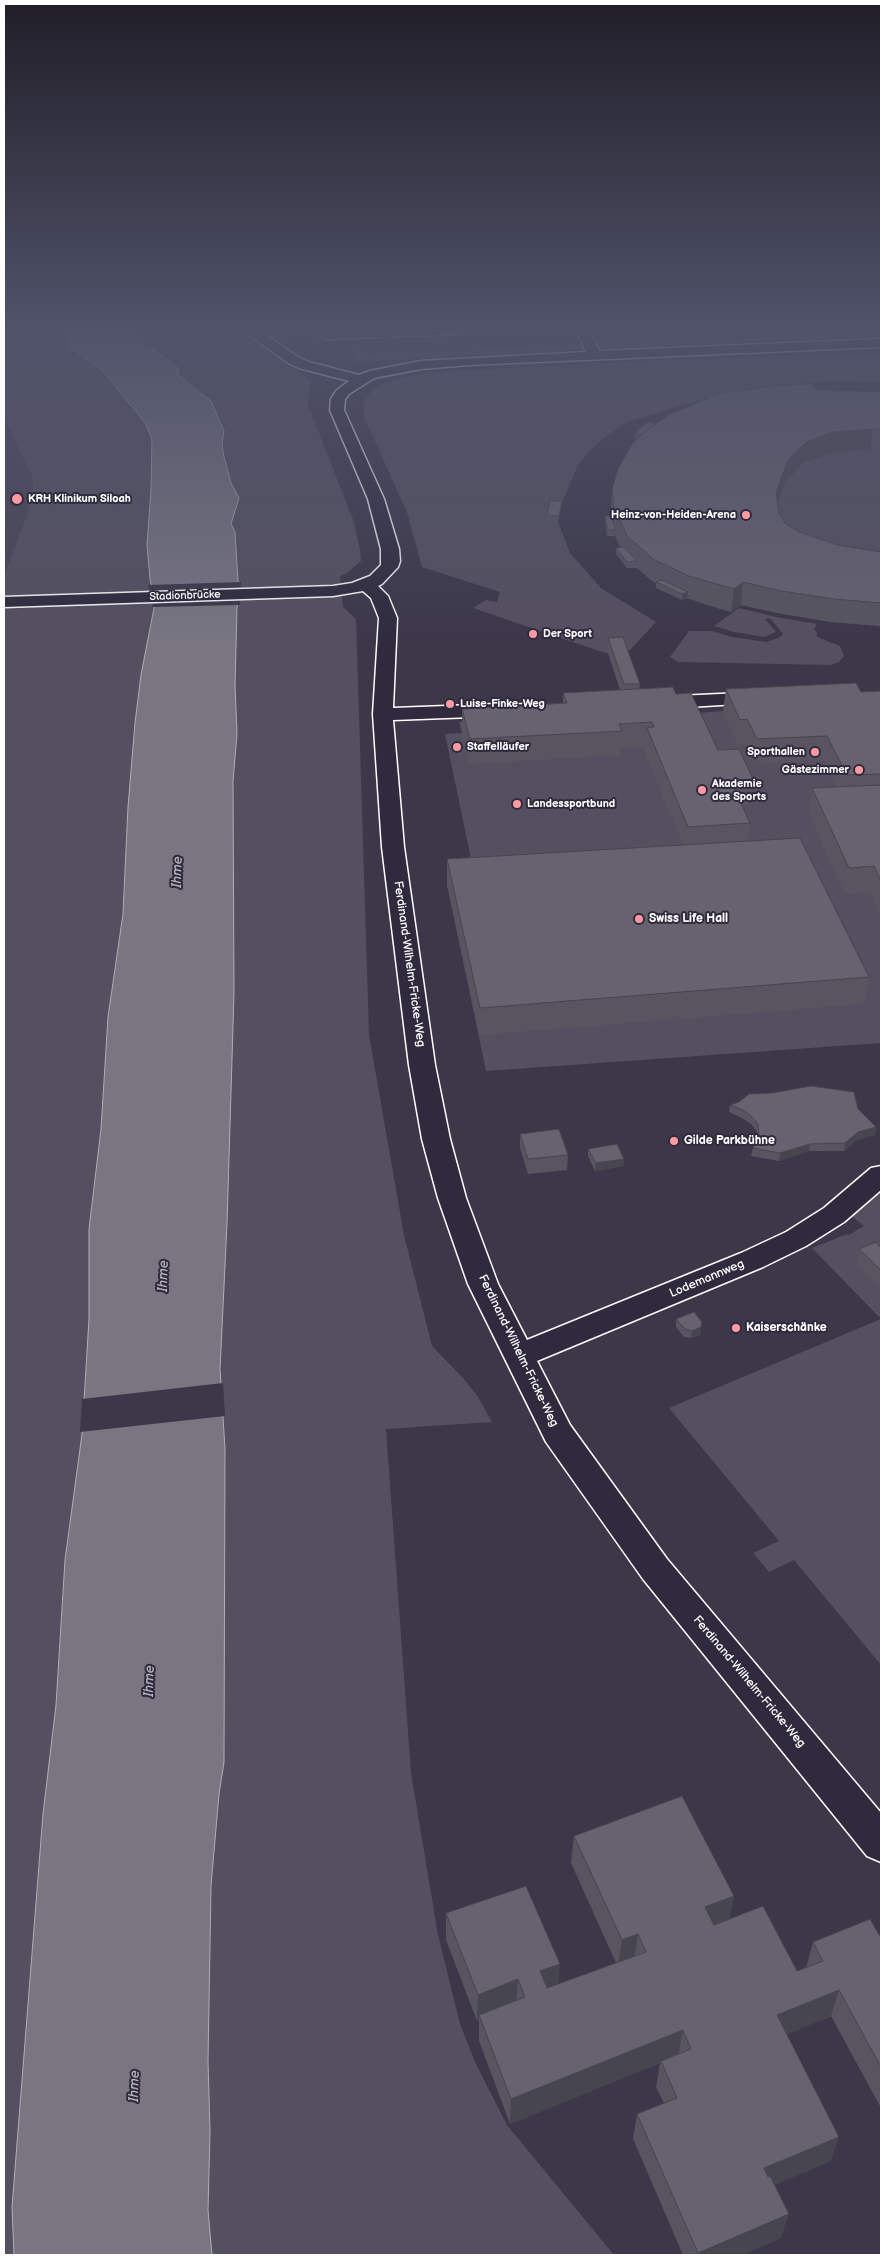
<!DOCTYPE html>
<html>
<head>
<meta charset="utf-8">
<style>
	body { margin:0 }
	#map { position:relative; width:885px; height:2259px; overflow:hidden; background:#3c3749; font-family:"Balsamiq Sans",sans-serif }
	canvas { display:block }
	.frame { position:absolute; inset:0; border:5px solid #fff; pointer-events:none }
</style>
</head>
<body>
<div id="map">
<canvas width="885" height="2259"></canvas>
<div class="frame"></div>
</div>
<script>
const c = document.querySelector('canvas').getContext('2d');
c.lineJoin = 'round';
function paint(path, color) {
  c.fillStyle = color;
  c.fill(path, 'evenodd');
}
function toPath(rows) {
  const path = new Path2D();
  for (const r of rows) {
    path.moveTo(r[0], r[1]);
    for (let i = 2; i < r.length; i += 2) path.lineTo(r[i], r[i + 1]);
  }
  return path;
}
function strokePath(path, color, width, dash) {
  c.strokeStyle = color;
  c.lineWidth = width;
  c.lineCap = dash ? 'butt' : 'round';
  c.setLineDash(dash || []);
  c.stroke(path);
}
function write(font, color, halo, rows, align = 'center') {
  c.font = font + ' "Balsamiq Sans",sans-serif';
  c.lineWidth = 4;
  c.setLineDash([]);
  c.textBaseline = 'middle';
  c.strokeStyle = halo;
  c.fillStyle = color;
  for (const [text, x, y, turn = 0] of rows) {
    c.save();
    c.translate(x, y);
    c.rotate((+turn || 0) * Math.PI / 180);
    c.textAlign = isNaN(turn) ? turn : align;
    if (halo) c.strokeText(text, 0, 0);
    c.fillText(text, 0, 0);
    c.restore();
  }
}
paint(toPath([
	[4,417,32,477,33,486,28,512,4,575]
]), '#494455');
paint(toPath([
	[4,330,242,330,279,360,310,380,308,405,354,522,360,550,361,561,347,573,340,576,343,607,356,619,369,1035,404,1235,432,1346,464,1379,478,1397,492,1422,386,1429,411,1773,438,1935,460,2024,475,2062,507,2125,614,2255,4,2255,4,575,28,512,33,486,32,477,4,417],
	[881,332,881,336,466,355,356,362,350,347,362,347,364,354],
	[881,354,881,382,829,381,786,385,715,396,629,421,605,437,588,452,577,467,561,505,558,522,570,553,601,588,656,622,630,650,608,650,608,653,602,652,473,608,486,600,497,602,500,592,422,567,407,512,364,417,363,404,371,391,386,383,408,376,435,372,667,360,681,361,805,355],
	[881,412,881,626,831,622,778,613,741,605,731,612,710,606,687,598,652,581,626,558,618,543,612,529,611,511],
	[739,608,776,617,817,624,814,629,817,633,817,637,840,646,844,656,839,662,830,665,678,662,670,657,689,631,712,631,732,637,766,642,778,638,783,634,770,618,765,619,776,632,764,637,734,632,714,626],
	[846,701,881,711,881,1043,486,1071,447,885,476,883,445,734,462,733,459,722,671,711,673,715],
	[881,1193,881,1665,794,1560,769,1572,753,1553,779,1541,669,1408,881,1319,812,1248,847,1234,849,1235,864,1226,850,1215]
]), '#555060');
const water = toPath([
	[67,330,126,330,143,346,152,349,178,368,178,374,187,383,211,401,224,431,222,444,224,457,231,483,239,498,231,524,235,532,239,597,237,608,235,685,237,734,233,781,234,993,227,1224,220,1369,225,1449,224,1762,219,1794,211,1886,208,2061,210,2131,208,2210,212,2255,14,2255,12,2207,43,1814,56,1705,65,1560,82,1434,89,1319,89,1229,101,1129,108,1017,123,914,128,807,135,723,141,675,155,603,150,579,147,545,151,490,152,440,146,424,102,370,71,348,67,330]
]);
paint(water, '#797682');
strokePath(water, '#afadb4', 1);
paint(toPath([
	[241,582,240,605,152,607,153,603,148,585],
	[223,1383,225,1416,80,1432,82,1399]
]), '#3c3749');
strokePath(toPath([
	[127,331,136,330]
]), '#afadb4', 4.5);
const minor = toPath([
	[243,330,259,330,298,357,309,362,359,375,370,371,421,361,586,352,576,330,590,330,599,351,881,339,881,347,469,365,421,369,374,378,349,394,345,399,344,410,384,499,399,549,400,561,398,567,382,584,378,586,388,596,397,618,393,708,499,704,506,706,509,710,506,714,499,716,393,720,404,847,435,1065,450,1139,466,1198,498,1284,527,1340,741,1253,786,1232,824,1208,871,1168,881,1166,881,1190,844,1222,806,1246,763,1267,537,1361,570,1425,667,1559,881,1813,881,1862,867,1856,643,1579,546,1442,468,1284,438,1198,422,1139,409,1065,382,847,373,714,379,618,371,598,363,591,333,596,4,607,4,597,333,586,352,583,370,576,381,565,381,549,368,499,330,410,331,399,336,391,349,381,299,368,288,363,243,330],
	[316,330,331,331,467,330,460,334,328,339,323,338,316,330],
	[762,692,769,694,772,698,769,702,657,709,650,707,647,703,650,699,657,697,762,692]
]);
strokePath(minor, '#fff', 3);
paint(minor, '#2f2a3d');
paint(toPath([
	[645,333,677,337,676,342,649,343,645,338],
	[609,334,638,337,638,342,611,343,608,339],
	[816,390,881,392,881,450,870,449,831,453,803,463,786,481,777,503,779,514,786,524,799,532,838,545,881,552,881,626,831,622,778,613,741,605,731,612,687,598,682,600,656,588,656,583,652,581,637,568,627,568,616,554,616,548,621,548,615,534,614,536,607,536,605,522,605,516,611,516,611,511,612,489,637,439,634,438,635,433,638,431,638,429,656,424],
	[562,501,561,507,558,522,547,521,547,515],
	[608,638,640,684,639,689,676,694,718,750,753,779,750,804,742,805,750,823,748,841,869,977,864,1004,480,1035,447,885,447,859,683,845,645,752,645,747,621,748,621,755,470,764,462,733,462,709,563,703,563,693,620,690,607,650],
	[726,689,861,692,881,691,881,917,870,892,845,894,809,814,812,788,837,787,823,760,754,764,745,744,737,744,723,712],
	[730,1105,858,1109,876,1127,875,1135,857,1140,844,1151,809,1151,779,1161,751,1156,753,1148,758,1140,757,1132,751,1124,742,1118,729,1112],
	[520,1134,568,1155,567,1170,528,1174,520,1148],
	[588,1149,624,1159,624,1166,595,1171,588,1156],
	[881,1248,881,1289,856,1264,859,1249],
	[676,1319,702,1322,700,1335,691,1338,684,1337,676,1327],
	[574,1836,734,1896,729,1919,797,1971,806,1968,813,1942,881,1938,881,2108,831,2016,787,2034,831,2161,774,2185,781,2238,742,2255,683,2255,633,2139,637,2114,664,2103,656,2087,660,2063,510,2124,479,2041,479,2020,477,2021,446,1940,446,1913,558,1984,616,1963,571,1863]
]), '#585460');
paint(toPath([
	[873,429,870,449,831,453,803,463,786,481,773,514,776,492,788,460,806,442,833,432],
	[743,582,741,605,731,612,734,589],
	[688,592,687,598,682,600,682,594],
	[876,1127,875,1135,857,1140,844,1151,845,1143,858,1132],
	[810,1144,809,1151,779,1161,780,1153],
	[624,1159,624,1166,595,1171,596,1163],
	[702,1322,700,1335,691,1338,692,1331],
	[734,1896,728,1923,700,1934,705,1907],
	[638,1934,634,1961,618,1966,622,1940],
	[560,1964,558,1990,538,1998,540,1971],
	[518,1979,516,2005,479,2015,479,2020,477,2021,478,1995],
	[839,1990,831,2016,770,2041,777,2015],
	[683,2030,678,2056,661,2061,660,2063,510,2124,511,2099],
	[839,2137,831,2161,757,2192,764,2168],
	[789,2214,781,2238,742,2255,697,2255,698,2253]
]), '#47454e');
const building = toPath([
	[673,331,677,337,649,338,645,333,673,331],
	[635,333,638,337,611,338,609,334,635,333],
	[813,384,816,390,881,392,881,429,873,429,833,432,806,442,788,460,776,492,779,514,786,524,799,532,838,545,881,552,881,603,834,599,781,591,743,582,734,589,689,576,653,559,627,536,614,507,612,489,618,469,633,443,646,431,669,415,717,394,772,386,813,384],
	[649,422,656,424,642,434,635,433,639,430,638,429,649,422],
	[550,501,562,501,559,516,547,515,550,501],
	[605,516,612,516,615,530,608,530,605,516],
	[624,547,637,561,627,562,616,548,624,547],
	[662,580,688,592,682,594,656,582,662,580],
	[623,637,640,684,624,684,608,638,623,637],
	[856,683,861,692,881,691,881,774,847,775,827,736,757,739,747,719,740,720,726,689,856,683],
	[673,687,676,694,691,693,718,750,739,749,753,779,731,781,750,823,688,827,647,728,654,727,652,722,619,724,622,731,470,739,462,709,567,703,563,693,673,687],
	[881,785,881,881,874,866,849,868,812,788,881,785],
	[800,838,869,977,480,1008,447,859,800,838],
	[811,1086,854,1092,858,1109,876,1127,858,1132,845,1143,810,1144,780,1153,753,1148,759,1138,758,1124,752,1117,743,1110,730,1105,739,1102,749,1094,772,1093,811,1086],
	[559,1129,568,1155,528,1159,520,1134,559,1129],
	[617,1144,624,1159,596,1163,588,1149,617,1144],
	[876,1242,881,1248,881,1270,859,1249,876,1242],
	[694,1312,702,1322,701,1327,692,1331,685,1329,676,1319,694,1312],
	[682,1796,734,1896,705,1907,714,1925,763,1906,797,1971,823,1961,813,1942,870,1919,881,1938,881,2067,839,1990,777,2015,839,2137,764,2168,768,2177,770,2176,789,2214,698,2253,637,2114,677,2098,661,2061,691,2049,683,2030,511,2099,479,2015,525,1997,518,1979,478,1995,446,1913,526,1886,560,1964,540,1971,547,1988,646,1952,638,1934,622,1940,574,1836,682,1796]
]);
paint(building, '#666270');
strokePath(building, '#47454e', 1);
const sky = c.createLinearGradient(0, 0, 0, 646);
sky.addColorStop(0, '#211e28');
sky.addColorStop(0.51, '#50536a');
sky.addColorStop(1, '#50536a00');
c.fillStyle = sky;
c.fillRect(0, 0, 885, 646);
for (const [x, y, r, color] of [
	[17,499,6,"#ff9aa2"],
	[746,515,5,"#ff9aa2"],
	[533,634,5,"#ff9aa2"],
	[450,704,5,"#ff9aa2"],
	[457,747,5,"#ff9aa2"],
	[815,752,5,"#ff9aa2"],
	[859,770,5,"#ff9aa2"],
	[702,790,5,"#ff9aa2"],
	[517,804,5,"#ff9aa2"],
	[639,919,5,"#ff9aa2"],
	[674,1141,5,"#ff9aa2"],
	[736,1328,5,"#ff9aa2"]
]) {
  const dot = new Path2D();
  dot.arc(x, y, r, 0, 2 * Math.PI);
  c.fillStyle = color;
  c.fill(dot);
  strokePath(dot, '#2f2a3d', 2);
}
write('bold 11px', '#fff', '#2f2a3d', [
	["KRH Klinikum Siloah",28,499],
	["Heinz-von-Heiden-Arena",736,515,"right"],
	["Der Sport",543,634],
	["Luise-Finke-Weg",460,704],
	["Staffelläufer",467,747],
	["Sporthallen",805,752,"right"],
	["Gästezimmer",849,770,"right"],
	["Akademie",712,784],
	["des Sports",712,797],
	["Landessportbund",527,804]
], 'left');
write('11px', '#fff', '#2f2a3d', [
	["Stadionbrücke",185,596,-2]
]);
write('bold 12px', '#fff', '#2f2a3d', [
	["Swiss Life Hall",649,919],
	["Gilde Parkbühne",684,1141],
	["Kaiserschänke",746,1328]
], 'left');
write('12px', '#fff', '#2f2a3d', [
	["Ferdinand-Wilhelm-Fricke-Weg",409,964,82],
	["Lodemannweg",707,1279,-23],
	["Ferdinand-Wilhelm-Fricke-Weg",518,1351,64],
	["Ferdinand-Wilhelm-Fricke-Weg",749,1682,50]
]);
write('italic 14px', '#b5b4ba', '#2f2a3d', [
	["Ihme",178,872,-88],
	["Ihme",164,1276,-88],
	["Ihme",150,1681,-88],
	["Ihme",135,2086,-88]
]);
</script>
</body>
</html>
